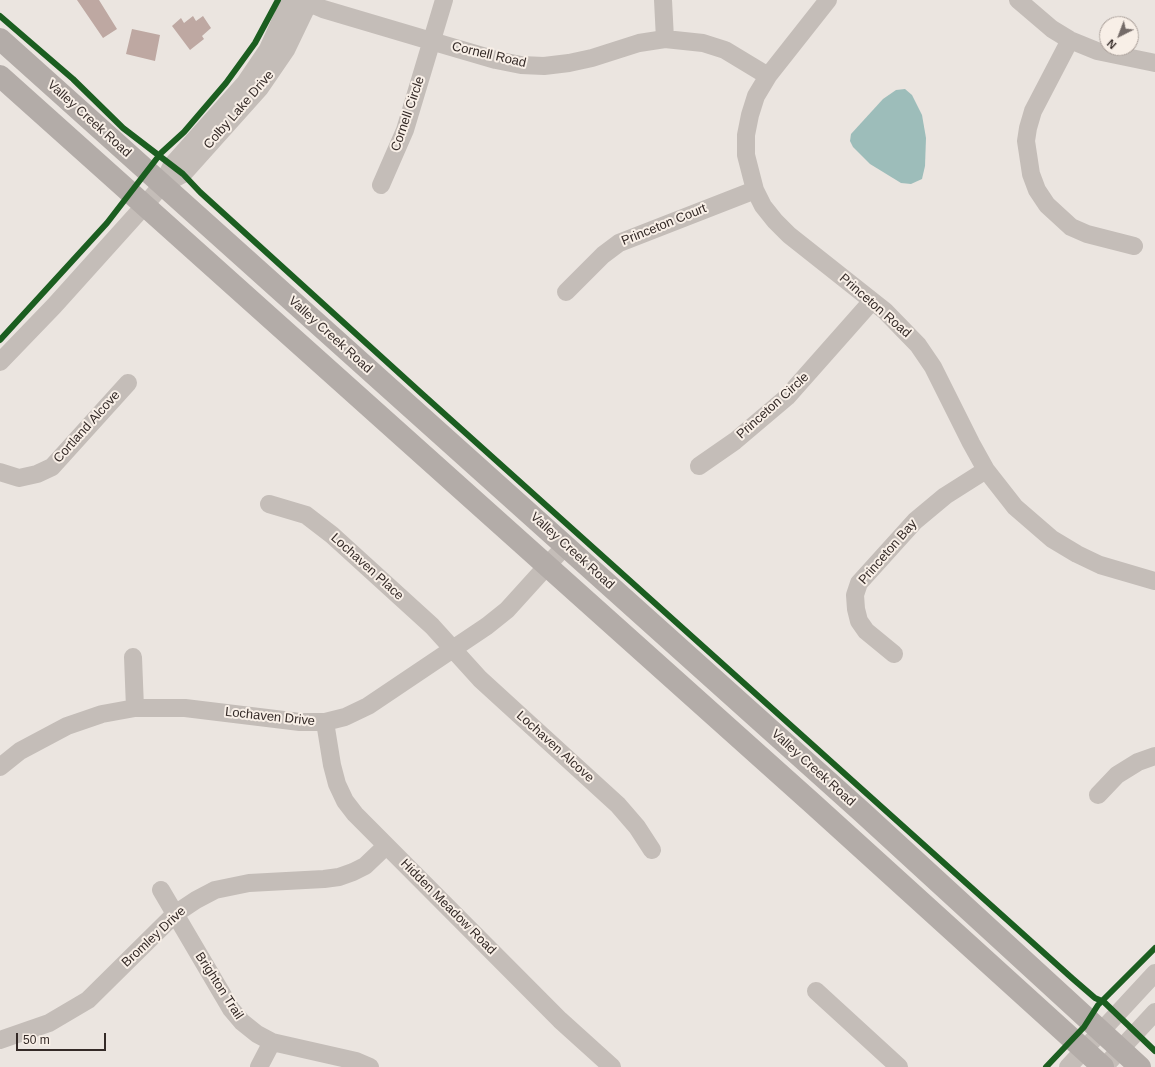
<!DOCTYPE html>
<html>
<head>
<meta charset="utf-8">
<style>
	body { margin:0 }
	#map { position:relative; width:1155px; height:1067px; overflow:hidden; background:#ebe5e0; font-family:Arial,sans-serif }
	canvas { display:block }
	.north { position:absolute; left:1099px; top:16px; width:40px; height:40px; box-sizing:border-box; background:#f8efe7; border:1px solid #aaa09a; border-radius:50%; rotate:222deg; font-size:11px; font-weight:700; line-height:16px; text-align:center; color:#342a27 }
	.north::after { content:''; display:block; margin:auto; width:14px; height:18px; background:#746b68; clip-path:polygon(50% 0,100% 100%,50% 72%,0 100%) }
	.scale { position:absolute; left:16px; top:1033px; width:90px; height:18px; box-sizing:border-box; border:2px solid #342a27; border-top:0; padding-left:5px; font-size:12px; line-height:14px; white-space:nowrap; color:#342a27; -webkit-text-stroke:3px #f8efe7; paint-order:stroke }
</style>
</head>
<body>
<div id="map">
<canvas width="1155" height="1067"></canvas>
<div class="north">N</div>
<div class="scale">50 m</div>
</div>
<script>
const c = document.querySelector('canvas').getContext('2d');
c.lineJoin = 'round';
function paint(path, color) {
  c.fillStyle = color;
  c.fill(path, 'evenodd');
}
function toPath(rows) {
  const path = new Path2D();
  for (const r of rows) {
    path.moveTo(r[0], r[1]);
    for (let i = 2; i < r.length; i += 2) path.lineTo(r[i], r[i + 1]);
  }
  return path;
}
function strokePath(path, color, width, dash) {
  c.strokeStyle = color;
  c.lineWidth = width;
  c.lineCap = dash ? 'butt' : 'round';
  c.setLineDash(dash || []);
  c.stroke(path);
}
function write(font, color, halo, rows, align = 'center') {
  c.font = font + ' Arial,sans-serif';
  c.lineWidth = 4;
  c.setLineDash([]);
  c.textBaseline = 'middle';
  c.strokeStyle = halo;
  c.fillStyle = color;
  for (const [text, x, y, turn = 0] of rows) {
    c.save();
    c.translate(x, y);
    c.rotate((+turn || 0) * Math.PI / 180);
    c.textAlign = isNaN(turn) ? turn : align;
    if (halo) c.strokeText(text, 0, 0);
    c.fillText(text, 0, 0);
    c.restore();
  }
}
paint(toPath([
	[905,89,912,95,922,115,926,138,925,166,922,179,911,184,901,183,870,164,853,147,850,141,851,134,883,99,896,90]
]), '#9dbdba');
paint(toPath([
	[77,0,99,0,117,29,103,38],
	[193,16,196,21,203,16,211,28,202,36,204,39,190,50,172,26,181,18,184,23],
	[132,29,160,35,155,61,126,54]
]), '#bea8a2');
strokePath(toPath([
	[302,0,323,9,431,41,496,60,521,65,544,66,569,63,592,58,639,43,665,39,703,43,725,50,768,76],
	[663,0,665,39],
	[828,0,768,76,756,96,750,115,746,135,746,155,755,190,763,206,775,221,789,235,885,311,918,345,933,367,971,443,986,470,1015,507,1052,539,1077,554,1100,565,1155,581],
	[1018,0,1052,29,1070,40,1097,51,1155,63],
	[1070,40,1033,111,1028,128,1026,141,1031,174,1037,190,1047,205,1071,227,1087,234,1134,246],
	[162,185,183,174,260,88,286,50,310,0],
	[381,185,405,130,444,0],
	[566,292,603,255,619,243,755,190],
	[0,362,54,306,145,205,162,185,172,165,245,83,268,49,290,0],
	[699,466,735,441,787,397,872,301],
	[0,472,19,478,37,474,52,467,128,383],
	[269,504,306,515,332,535,432,626,480,679,618,805,637,827,652,850],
	[894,654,866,631,859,621,856,609,855,595,859,583,915,521,945,496,986,470],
	[133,657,135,708],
	[325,722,332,765,337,784,345,801,355,814,560,1020,612,1067],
	[0,767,20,751,67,726,102,714,135,708,185,708,300,722,325,722,345,717,368,706,487,626,507,610,565,546],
	[1098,795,1117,775,1138,762,1155,756],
	[161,890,231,1009,242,1022,257,1034,272,1042,356,1061,370,1067],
	[816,991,899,1067],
	[0,1040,49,1023,88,1000,175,914,196,900,215,890,249,883,324,879,339,877,353,872,365,866,386,846],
	[259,1067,272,1042],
	[1068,1067,1155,973],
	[1104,1067,1155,1012]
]), '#c4bdb8', 18);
strokePath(toPath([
	[0,39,862,812,1140,1067],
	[0,76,812,803,1103,1067]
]), '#b3aca8', 22);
strokePath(toPath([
	[0,16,73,79,123,128,183,174,200,192,420,392,1073,979,1095,998,1104,1002,1155,1051],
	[0,340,107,223,161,153,184,132,226,83,255,43,278,0],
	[1046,1067,1084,1027,1098,1005,1155,948]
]), '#1b5e20', 6);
write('13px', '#342a27', '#f8efe7', [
	["Cornell Road",489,55,13],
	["Colby Lake Drive",239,110,-49],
	["Cornell Circle",408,114,-71],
	["Valley Creek Road",89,119,42],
	["Princeton Court",664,225,-22],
	["Princeton Road",875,306,41],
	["Valley Creek Road",330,335,42],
	["Princeton Circle",773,406,-42],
	["Cortland Alcove",87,427,-48],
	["Valley Creek Road",572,551,42],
	["Princeton Bay",888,552,-49],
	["Lochaven Place",367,567,42],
	["Lochaven Drive",270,717,6],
	["Lochaven Alcove",555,747,42],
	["Valley Creek Road",813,768,42],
	["Hidden Meadow Road",448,907,45],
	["Bromley Drive",154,937,-43],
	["Brighton Trail",219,986,57]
]);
</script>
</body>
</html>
